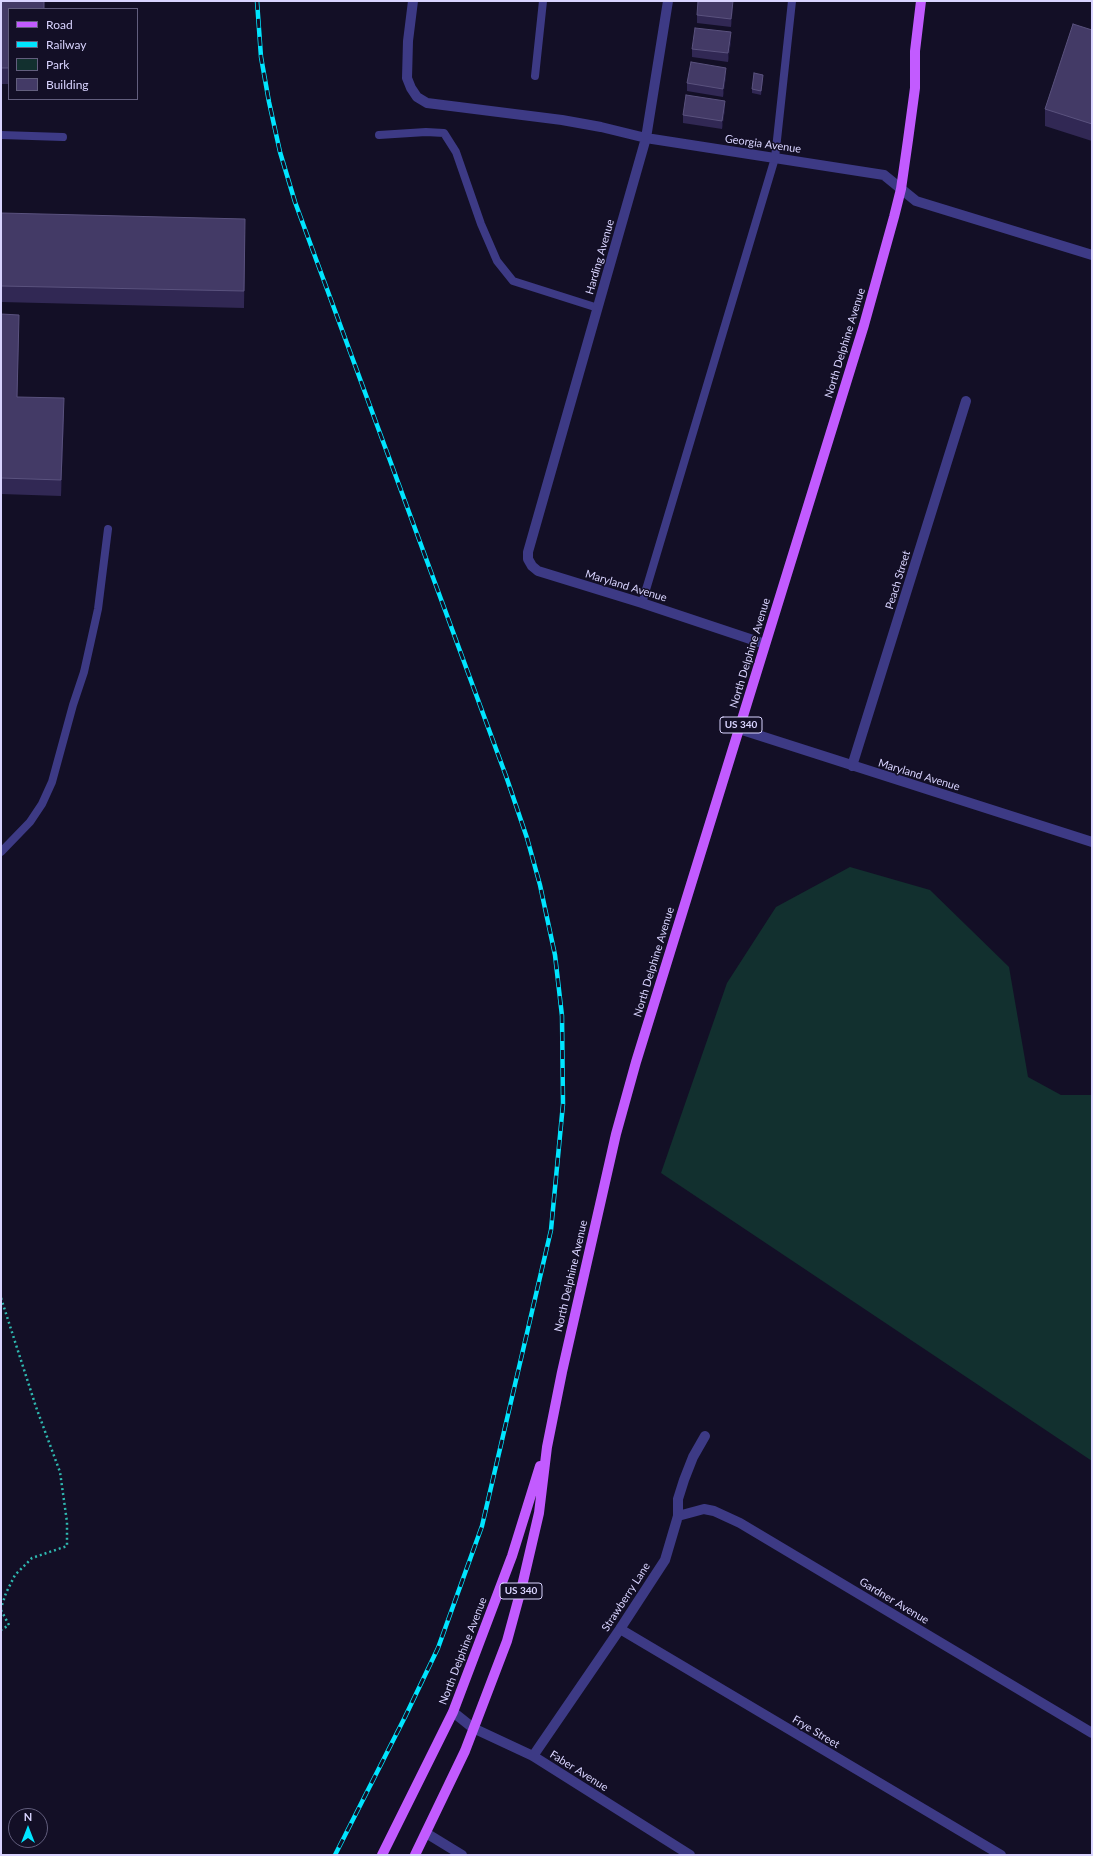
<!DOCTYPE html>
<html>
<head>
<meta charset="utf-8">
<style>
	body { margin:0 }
	#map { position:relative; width:1093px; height:1856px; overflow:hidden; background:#130f26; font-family:Lato,sans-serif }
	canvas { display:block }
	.frame { position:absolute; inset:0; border:2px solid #d9d4ff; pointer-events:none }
	.legend { position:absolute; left:8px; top:8px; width:130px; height:92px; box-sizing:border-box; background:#130f26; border:1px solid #625e7d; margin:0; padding:5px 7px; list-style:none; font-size:12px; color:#d9d4ff }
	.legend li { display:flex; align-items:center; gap:8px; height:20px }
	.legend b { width:20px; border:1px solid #625e7d }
	.north { position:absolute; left:8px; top:1808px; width:40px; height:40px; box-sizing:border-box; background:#130f26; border:1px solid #625e7d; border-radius:50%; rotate:0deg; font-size:11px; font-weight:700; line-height:16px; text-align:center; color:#d9d4ff }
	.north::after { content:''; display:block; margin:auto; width:14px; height:18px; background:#00e5ff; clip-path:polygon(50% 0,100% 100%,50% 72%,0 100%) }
</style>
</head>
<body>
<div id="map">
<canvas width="1093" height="1856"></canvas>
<div class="frame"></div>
<ul class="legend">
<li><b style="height:5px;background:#c25bff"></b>Road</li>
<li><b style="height:5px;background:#00e5ff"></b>Railway</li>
<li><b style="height:11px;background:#12302f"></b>Park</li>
<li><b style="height:11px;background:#433a66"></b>Building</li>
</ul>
<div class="north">N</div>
</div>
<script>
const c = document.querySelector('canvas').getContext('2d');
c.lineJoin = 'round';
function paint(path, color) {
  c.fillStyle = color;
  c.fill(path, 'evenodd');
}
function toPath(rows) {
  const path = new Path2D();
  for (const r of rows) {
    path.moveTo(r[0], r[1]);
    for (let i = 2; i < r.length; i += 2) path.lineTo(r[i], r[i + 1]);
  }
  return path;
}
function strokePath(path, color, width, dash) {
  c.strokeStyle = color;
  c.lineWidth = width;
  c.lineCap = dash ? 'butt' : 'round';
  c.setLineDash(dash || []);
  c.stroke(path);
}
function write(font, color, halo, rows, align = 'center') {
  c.font = font + ' Lato,sans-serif';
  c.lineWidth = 3;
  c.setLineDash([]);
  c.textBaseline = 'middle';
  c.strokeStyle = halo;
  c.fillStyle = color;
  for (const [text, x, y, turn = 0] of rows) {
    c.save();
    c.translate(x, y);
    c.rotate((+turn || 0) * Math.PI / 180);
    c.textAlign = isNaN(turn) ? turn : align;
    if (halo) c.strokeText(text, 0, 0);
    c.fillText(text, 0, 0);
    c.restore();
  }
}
paint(toPath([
	[850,867,930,890,1009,967,1028,1077,1061,1095,1092,1095,1092,1461,661,1173,727,983,776,907]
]), '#12302f');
strokePath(toPath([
	[1,1298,36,1407,60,1472,67,1522,67,1546,32,1558,15,1575,6,1593,1,1608],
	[1,1610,9,1625,1,1630]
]), '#2fb8b0', 2.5, [2, 3]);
strokePath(toPath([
	[535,76,543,1],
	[1,135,63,137],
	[379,135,426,132,444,133,456,152,481,224,497,261,513,281,598,308],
	[642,603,775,158,792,1],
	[1,852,30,822,42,804,52,782,73,705,84,672,98,609,108,529]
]), '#3d3a85', 8);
strokePath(toPath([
	[413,1,408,41,407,78,411,88,417,97,427,103,562,120,601,127,646,138,884,175,916,201,1092,255],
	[668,1,646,138,528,552,528,559,532,566,538,571,642,603,765,644],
	[739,729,1092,842],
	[852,766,966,401],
	[678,1516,704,1509,714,1511,740,1523,1092,1733],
	[620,1629,1001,1855],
	[453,1712,473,1728,533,1756,690,1855],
	[533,1756,620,1629,665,1560,678,1516,678,1499,684,1480,693,1457,705,1436],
	[426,1833,462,1855]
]), '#3d3a85', 10);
strokePath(toPath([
	[382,1855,453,1712,512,1556,540,1466],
	[415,1855,465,1751,507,1641,522,1586,539,1513,547,1447,562,1372,616,1134,636,1062,864,325,894,217,901,189,908,140,915,88,915,51,921,1]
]), '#c25bff', 10);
const rail = toPath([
	[257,1,261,57,269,102,280,152,295,202,506,776,527,838,540,885,555,955,562,1016,563,1104,551,1230,482,1526,438,1648,405,1717,335,1855]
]);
strokePath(rail, '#00e5ff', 4.5);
strokePath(rail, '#130f26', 3, [9]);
paint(toPath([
	[1,1,9,9,9,84,1,84],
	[733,7,731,27,697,23,697,15],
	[1092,30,1092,141,1045,126,1045,109],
	[731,41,728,62,692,57,692,49],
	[726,76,723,97,687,91,687,83],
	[763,79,761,95,752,93,752,89],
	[725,109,722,129,683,123,683,115],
	[1,213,245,235,244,308,1,302],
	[1,314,19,331,17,397,64,415,61,496,1,494]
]), '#312854');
paint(toPath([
	[733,1,733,7,731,27,731,19],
	[731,32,731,41,728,62,728,53],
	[726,68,726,76,723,97,723,89],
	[763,75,763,79,761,95,761,91],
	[725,101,725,109,722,129,722,121],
	[245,219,245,235,244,308,244,291],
	[19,315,19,331,17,413,17,397],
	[64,398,64,415,61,496,61,480]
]), '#1d163a');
const building = toPath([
	[1,1,44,1,44,9,9,9,9,68,1,68,1,1],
	[698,1,733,1,731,19,697,15,698,1],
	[1073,24,1092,30,1092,124,1045,109,1073,24],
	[695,28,731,32,728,53,692,49,695,28],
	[691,62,726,68,723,89,687,83,691,62],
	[754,73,763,75,761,91,752,89,754,73],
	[686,95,725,101,722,121,683,115,686,95],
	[1,213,245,219,244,291,1,286,1,213],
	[1,314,19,315,17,397,64,398,61,480,1,478,1,314]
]);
paint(building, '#433a66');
strokePath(building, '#5a527e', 1);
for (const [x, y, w] of [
	[741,725,42],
	[521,1591,42]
]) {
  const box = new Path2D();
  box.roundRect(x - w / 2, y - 8, w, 16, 3);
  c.fillStyle = '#130f26';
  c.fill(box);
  strokePath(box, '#d9d4ff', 1);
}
write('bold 10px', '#d9d4ff', null, [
	["US 340",741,725],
	["US 340",521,1591]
]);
write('11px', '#d9d4ff', '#130f26', [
	["Georgia Avenue",763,144,8],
	["Harding Avenue",600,257,-74],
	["North Delphine Avenue",845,343,-73],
	["Peach Street",898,580,-73],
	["Maryland Avenue",626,586,17],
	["North Delphine Avenue",750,653,-73],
	["Maryland Avenue",919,775,17],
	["North Delphine Avenue",654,962,-73],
	["North Delphine Avenue",571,1276,-77],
	["Strawberry Lane",626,1597,-57],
	["Gardner Avenue",894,1601,31],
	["North Delphine Avenue",463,1651,-69],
	["Frye Street",816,1732,31],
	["Faber Avenue",579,1771,32]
]);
</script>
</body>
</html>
